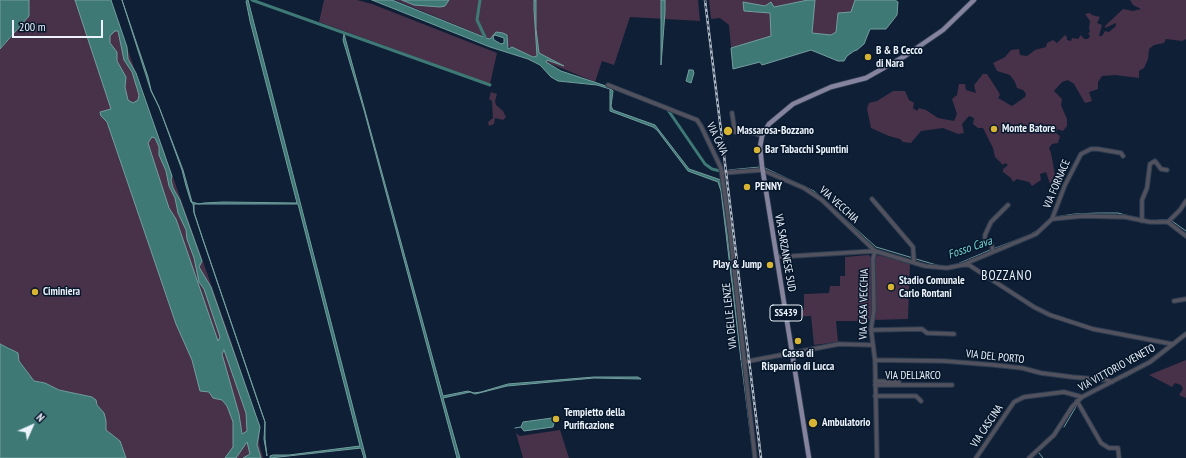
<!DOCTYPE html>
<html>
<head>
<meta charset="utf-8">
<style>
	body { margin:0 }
	#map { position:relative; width:1186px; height:458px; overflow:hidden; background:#0f1f35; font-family:"PT Sans Narrow",sans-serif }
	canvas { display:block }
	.north { position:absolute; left:12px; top:406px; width:40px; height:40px; -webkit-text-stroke:3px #06162b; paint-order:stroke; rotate:45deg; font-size:11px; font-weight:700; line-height:16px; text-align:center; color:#ecf3fc }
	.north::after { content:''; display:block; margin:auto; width:14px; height:18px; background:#ecf3fc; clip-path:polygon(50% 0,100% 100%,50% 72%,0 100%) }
	.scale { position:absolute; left:12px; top:20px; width:91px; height:18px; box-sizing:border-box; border:2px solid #ecf3fc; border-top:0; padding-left:5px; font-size:12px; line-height:14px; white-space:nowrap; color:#ecf3fc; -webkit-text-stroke:3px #06162b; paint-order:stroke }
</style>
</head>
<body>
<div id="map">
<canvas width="1186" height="458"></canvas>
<div class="north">N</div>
<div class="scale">200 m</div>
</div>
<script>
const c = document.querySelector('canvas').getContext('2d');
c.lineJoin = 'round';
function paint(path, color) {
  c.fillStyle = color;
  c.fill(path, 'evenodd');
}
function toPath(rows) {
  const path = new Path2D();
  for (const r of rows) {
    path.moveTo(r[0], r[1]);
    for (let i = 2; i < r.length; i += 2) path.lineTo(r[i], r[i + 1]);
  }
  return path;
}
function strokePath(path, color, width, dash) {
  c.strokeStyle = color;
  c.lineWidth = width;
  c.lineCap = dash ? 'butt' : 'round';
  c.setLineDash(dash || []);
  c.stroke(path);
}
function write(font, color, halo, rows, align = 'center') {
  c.font = font + ' "PT Sans Narrow",sans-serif';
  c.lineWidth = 3;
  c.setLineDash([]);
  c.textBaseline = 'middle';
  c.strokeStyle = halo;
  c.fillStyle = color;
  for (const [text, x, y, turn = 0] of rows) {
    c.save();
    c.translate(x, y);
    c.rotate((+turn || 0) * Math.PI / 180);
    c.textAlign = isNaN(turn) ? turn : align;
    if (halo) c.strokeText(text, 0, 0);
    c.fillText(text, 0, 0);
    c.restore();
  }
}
paint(toPath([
	[29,0,110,0,228,332,260,428,259,443,263,458,126,458,120,441,106,430,106,421,103,413,92,397,59,390,45,383,34,381,10,348,0,344,0,49,29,16],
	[324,0,357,0,372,4,497,53,490,84,319,22],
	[395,0,698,0,700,21,630,17,614,65,602,61,595,82],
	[495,35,504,38,504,42,501,44,494,40,493,38],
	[709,0,895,0,898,2,897,15,886,29,870,29,864,44,857,50,854,51,847,56,844,61,838,61,811,50,762,65,760,62,733,69,729,25,720,18,711,19],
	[1130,0,1186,0,1186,39,1182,41,1166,39,1164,43,1154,45,1149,49,1148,59,1144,68,1139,71,1139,78,1115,75,1102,76,1098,82,1098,89,1089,92,1092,101,1085,103,1074,84,1068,80,1062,82,1054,91,1062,99,1061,105,1067,119,1067,126,1063,131,1057,129,1056,133,1060,136,1058,143,1052,144,1049,148,1051,153,1055,175,1050,184,1046,172,1040,174,1041,180,1032,186,1029,182,1017,179,1013,182,1011,178,1003,172,1003,169,1008,165,1005,163,1003,165,995,157,993,148,983,128,978,128,973,124,974,118,969,116,962,124,964,133,958,134,943,128,921,131,911,143,903,142,900,139,889,136,871,128,867,109,869,103,877,101,893,91,905,91,909,100,914,103,913,108,917,111,919,108,926,110,938,118,954,121,957,114,952,99,957,95,959,84,965,84,966,90,976,93,974,85,983,74,987,74,998,91,1000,95,998,98,1012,106,1025,97,1026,94,1023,90,1017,88,1015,82,1010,75,997,71,993,63,1005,57,1011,50,1019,49,1020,55,1027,56,1035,50,1046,47,1047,43,1053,40,1057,43,1065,35,1067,37,1067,40,1071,41,1072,38,1078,39,1081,35,1084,39,1088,39,1090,36,1088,33,1090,32,1089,28,1090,21,1085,14,1090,13,1092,15,1100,17,1097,23,1102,25,1099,36,1102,36,1105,31,1109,32,1116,26,1116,23,1105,28,1105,26,1123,9,1133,11,1141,9,1133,5],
	[491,92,497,94,495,101,496,105,503,111,506,117,503,120,495,118,494,124,489,126,488,122,493,118,492,101,489,99],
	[869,255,872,258,873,310,869,321,836,321,838,342,814,345,811,316,789,317,788,310,804,310,804,294,829,293,830,286,840,286,840,276,845,276,845,257],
	[878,255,910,263,908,319,873,320,875,258],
	[1186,360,1186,398,1179,395,1183,389,1181,385,1175,383,1172,387,1149,375],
	[560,430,569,458,523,458,516,433,520,436]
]), '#47324a');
const water = toPath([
	[0,0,29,0,29,16,0,49,0,0],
	[75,0,111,0,127,47,128,59,136,73,172,176,171,180,173,188,180,200,202,261,199,267,211,287,260,427,257,445,261,458,243,458,250,454,247,442,236,458,225,458,233,447,233,422,227,406,222,400,213,398,209,392,200,391,192,360,176,324,107,122,101,116,100,112,111,109,75,0],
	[115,31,118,31,124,60,132,72,139,95,138,100,133,103,128,100,125,87,126,77,117,61,117,52,110,43,110,36,115,31],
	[152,137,155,138,159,147,159,155,166,171,169,186,175,198,178,213,186,230,187,239,194,258,199,282,204,289,220,337,218,341,176,219,169,208,148,143,152,137],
	[224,350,246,413,247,431,242,434,239,414,222,354,224,350],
	[122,0,148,77,151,90,159,107,183,170,192,202,199,204,204,203,223,202,297,203,250,21,246,1,248,0,366,458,364,458,361,448,270,458,270,456,273,455,289,455,360,446,298,204,194,204,194,213,265,422,265,439,267,456,264,439,265,422,260,408,203,240,194,212,193,204,191,202,186,186,182,170,159,107,151,91,122,0],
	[372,0,392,0,486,38,490,39,496,32,503,33,507,35,508,49,512,47,533,57,537,56,534,9,534,0,536,0,536,29,539,53,564,66,547,60,546,62,561,71,609,87,613,91,611,106,613,110,655,125,689,169,721,180,742,359,741,360,721,191,718,182,688,171,657,130,653,127,610,111,610,89,597,85,558,81,551,77,540,65,528,59,490,47,372,0],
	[495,35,504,38,504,43,501,44,494,40,493,36,495,35],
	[402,0,449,0,445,6,440,7,414,5,402,0],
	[661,0,665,0,665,12,661,65,661,0],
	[808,0,815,0,812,33,831,35,836,32,838,13,851,12,855,0,895,0,898,2,897,15,886,29,870,29,864,44,857,50,854,51,847,56,844,61,838,61,811,50,762,65,760,62,733,69,731,48,771,36,770,13,744,11,743,2,765,6,771,2,774,7,808,0],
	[344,34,443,396,468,391,474,393,481,392,508,384,594,377,638,377,641,379,594,378,507,386,475,394,470,392,443,398,460,458,457,458,364,110,343,40,344,34],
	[689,70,693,70,694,73,691,83,686,81,689,70],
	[0,344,18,353,19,361,34,381,45,383,59,390,92,397,96,400,97,405,104,413,106,421,106,430,120,441,126,458,0,458,0,344],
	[552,418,554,423,553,427,524,431,521,427,523,422,552,418]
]);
paint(water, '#3e7976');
strokePath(water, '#729e9e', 1);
strokePath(toPath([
	[765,168,814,191,876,247,913,258],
	[729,170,760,167],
	[1061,216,1075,214,1098,213,1118,213,1133,217],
	[1158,220,1169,220],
	[1172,221,1186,231],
	[1031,234,1038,230],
	[993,249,1024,237],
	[916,259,940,266],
	[955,265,990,250],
	[741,359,752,447],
	[1126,377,1145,366],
	[1064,427,1077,405],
	[515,428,521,427],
	[1039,453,1043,458]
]), '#729e9e', 1);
strokePath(toPath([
	[252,0,490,85],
	[480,0,477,20,485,37],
	[668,110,705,164,712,169,720,171]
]), '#3e7976', 3);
const minor = toPath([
	[608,85,697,120,701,126,721,168,730,232,755,458],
	[732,113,735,132,754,133,762,136],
	[722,173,762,170,804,188,822,200,875,251,873,259,874,310,871,329,875,360,877,458],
	[872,199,913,247,914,262],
	[1052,219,1065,185,1081,154,1091,149,1098,149,1121,153,1123,156],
	[1142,221,1142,200,1147,188,1150,164,1155,161,1161,169,1167,170],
	[1168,222,1180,210,1186,201],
	[993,251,991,242,985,240,985,235,991,222,1008,205],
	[777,257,875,251,925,266,947,268,962,265,1036,234,1052,219,1083,216,1125,217,1150,222,1168,222,1186,236],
	[963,265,969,265,1034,307,1050,315,1093,329,1172,344],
	[1174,301,1186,299],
	[871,330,922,329,927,333,954,334],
	[875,360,944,361,994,365,1022,368,1041,373,1072,377,1107,380,1112,382],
	[744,362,839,344,872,345],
	[875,381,899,382],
	[875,385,952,385],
	[875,396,916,396,921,401],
	[1077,401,1101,443,1109,448,1118,448,1119,458],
	[976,458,1014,402,1024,397,1064,392,1082,397],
	[1029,458,1054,435,1072,407,1082,397,1150,362,1186,334]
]);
const major = toPath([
	[809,458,762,166,760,147,762,136,769,124,793,104,831,87,866,78,905,56,943,30,974,0]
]);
strokePath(minor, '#2e3d51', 5.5);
strokePath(major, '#2e3d51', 6);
strokePath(minor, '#52515e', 3.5);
strokePath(major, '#85839e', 4.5);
const rail = toPath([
	[705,0,761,458]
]);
strokePath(rail, '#b0bac6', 2.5);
strokePath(rail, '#06162b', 1, [3]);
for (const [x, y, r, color] of [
	[868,57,4,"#d7b434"],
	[994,129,4,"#d7b434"],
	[728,131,5,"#d7b434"],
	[757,150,4,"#d7b434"],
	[747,187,4,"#d7b434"],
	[770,265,4,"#d7b434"],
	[891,287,4,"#d7b434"],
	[35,292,4,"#d7b434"],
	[798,341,4,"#d7b434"],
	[556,419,4,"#d7b434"],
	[813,423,5,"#d7b434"]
]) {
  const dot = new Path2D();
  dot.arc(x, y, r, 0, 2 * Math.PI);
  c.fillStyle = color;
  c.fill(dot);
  strokePath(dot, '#06162b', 1.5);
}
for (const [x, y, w] of [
	[786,313,32]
]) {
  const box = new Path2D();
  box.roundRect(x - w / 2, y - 8, w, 16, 3);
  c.fillStyle = '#06162b';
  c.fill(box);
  strokePath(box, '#ecf3fc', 1);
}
write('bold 10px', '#ecf3fc', null, [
	["SS439",786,313]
]);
write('bold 11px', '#ecf3fc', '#06162b', [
	["B & B Cecco",876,51],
	["di Nara",876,64],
	["Monte Batore",1002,129],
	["Massarosa-Bozzano",737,131],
	["Bar Tabacchi Spuntini",765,150],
	["PENNY",755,187],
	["Play & Jump",762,265,"right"],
	["Stadio Comunale",899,281],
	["Carlo Rontani",899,294],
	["Ciminiera",43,292],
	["Cassa di",798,354,"center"],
	["Risparmio di Lucca",798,367,"center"],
	["Tempietto della",564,413],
	["Purificazione",564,426],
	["Ambulatorio",822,423]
], 'left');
write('11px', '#ecf3fc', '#06162b', [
	["VIA CAVA",717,139,64],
	["VIA FORNACE",1057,184,-67],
	["VIA VECCHIA",839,205,42],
	["VIA SARZANESE SUD",785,253,80],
	["VIA CASA VECCHIA",864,304,-89],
	["VIA DELLE LENZE",730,316,-96],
	["VIA DEL PORTO",995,357,6],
	["VIA VITTORIO VENETO",1117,368,-29],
	["VIA DELL'ARCO",913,376],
	["VIA CASCINA",987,426,-56]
]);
write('italic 12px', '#75d5d0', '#06162b', [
	["Fosso Cava",970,248,-19]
]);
c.letterSpacing = '1px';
write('13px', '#ecf3fc', '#06162b', [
	["BOZZANO",1007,276]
]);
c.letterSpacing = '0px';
</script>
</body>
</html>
